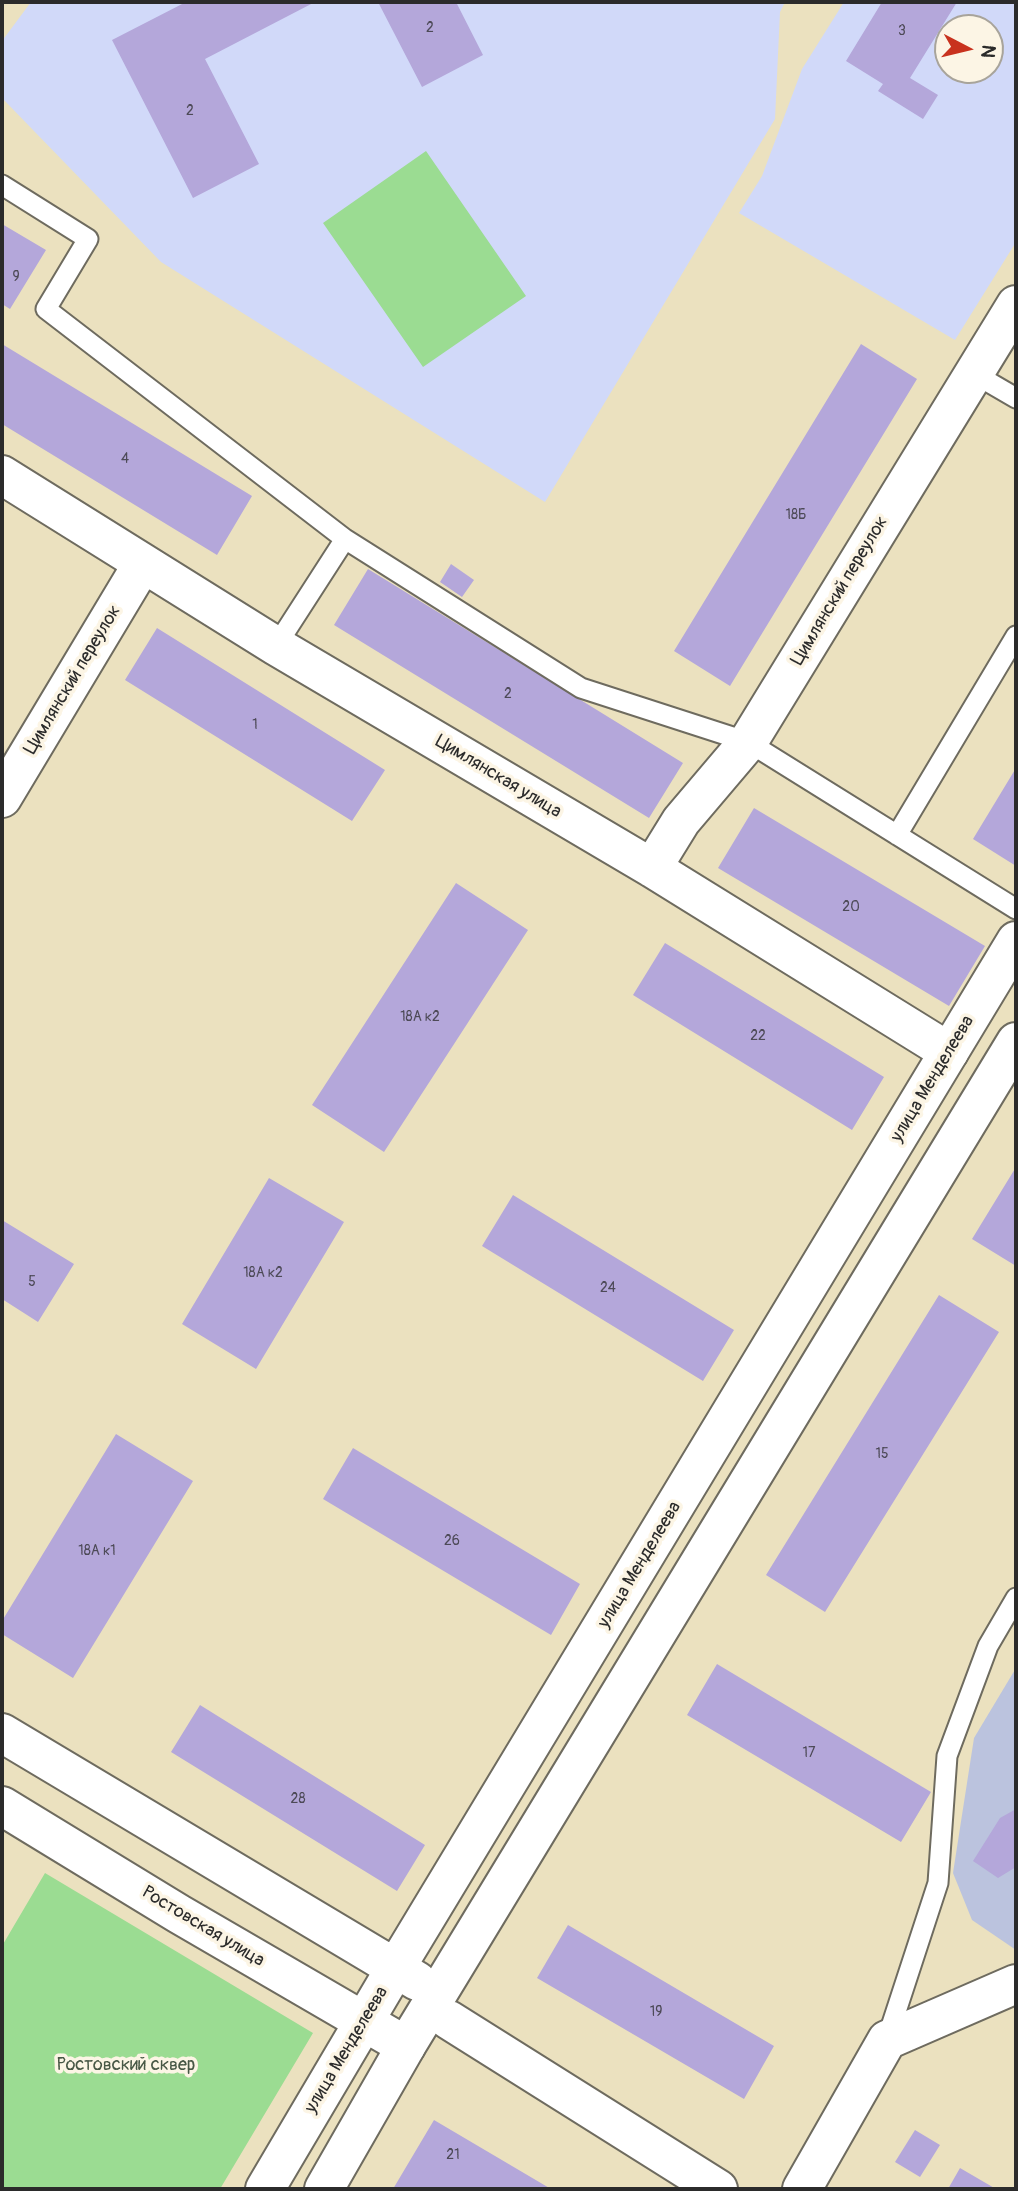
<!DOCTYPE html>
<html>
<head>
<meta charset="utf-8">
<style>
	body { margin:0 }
	#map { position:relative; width:1018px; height:2191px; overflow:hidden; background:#ebe1bf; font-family:Pangolin,sans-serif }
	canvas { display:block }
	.frame { position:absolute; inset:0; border:4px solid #2b2b2b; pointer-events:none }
	.north { position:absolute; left:934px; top:14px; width:70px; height:70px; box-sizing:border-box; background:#fcf5e5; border:2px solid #a8a49b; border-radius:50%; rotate:97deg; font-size:19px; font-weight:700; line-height:28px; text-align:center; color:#2b2b2b }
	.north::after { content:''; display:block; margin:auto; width:24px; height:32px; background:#c8321e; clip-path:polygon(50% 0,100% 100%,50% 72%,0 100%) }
</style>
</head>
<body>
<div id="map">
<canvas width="1018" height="2191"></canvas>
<div class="frame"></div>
<div class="north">N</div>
</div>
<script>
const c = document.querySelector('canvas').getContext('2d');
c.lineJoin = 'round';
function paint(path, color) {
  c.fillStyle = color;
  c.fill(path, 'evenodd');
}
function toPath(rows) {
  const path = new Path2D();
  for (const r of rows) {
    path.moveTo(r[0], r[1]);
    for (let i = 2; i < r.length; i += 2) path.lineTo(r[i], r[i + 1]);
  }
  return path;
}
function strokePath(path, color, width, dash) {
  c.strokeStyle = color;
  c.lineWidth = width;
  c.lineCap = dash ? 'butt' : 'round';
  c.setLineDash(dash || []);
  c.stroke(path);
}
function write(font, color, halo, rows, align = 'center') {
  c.font = font + ' Pangolin,sans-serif';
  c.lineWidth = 7;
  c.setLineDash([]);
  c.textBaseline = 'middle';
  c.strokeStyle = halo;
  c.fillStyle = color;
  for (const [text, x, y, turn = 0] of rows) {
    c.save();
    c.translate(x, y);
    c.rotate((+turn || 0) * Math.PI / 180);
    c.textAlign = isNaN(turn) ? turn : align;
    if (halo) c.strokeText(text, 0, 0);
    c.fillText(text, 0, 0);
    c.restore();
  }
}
paint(toPath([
	[31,2,785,2,780,12,775,119,545,502,161,262,2,98,2,41],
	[844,2,1016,2,1016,242,955,340,739,213,762,176,802,69],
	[948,28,990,28,990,70,948,70]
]), '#d1d9f9');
paint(toPath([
	[1016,1668,1016,1950,972,1920,953,1873,974,1738]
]), '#bbc3de');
paint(toPath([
	[426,151,526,296,423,367,323,223],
	[45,1873,313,2033,220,2189,2,2189,2,1946]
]), '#9bdc92');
paint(toPath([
	[186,2,315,2,205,59,259,164,193,198,112,40],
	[378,2,456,2,483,55,422,87],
	[882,2,957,2,910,78,938,95,923,119,878,91,883,84,846,61],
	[2,224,46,250,10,309,2,304],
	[2,344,252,496,217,555,2,424],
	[861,344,917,379,730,686,674,651],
	[451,564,474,580,462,597,440,582],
	[368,569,683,763,649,818,334,625],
	[157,628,385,770,352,821,125,680],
	[1016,768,1016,866,973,839],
	[754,808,985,946,949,1006,718,868],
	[456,883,528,930,384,1152,312,1105],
	[665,943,884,1077,852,1130,633,995],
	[1016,1167,1016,1266,972,1239],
	[269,1178,344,1222,256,1369,182,1324],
	[513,1195,734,1330,703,1381,482,1246],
	[2,1220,74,1264,38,1322,2,1299],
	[939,1295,999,1332,825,1612,766,1575],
	[116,1434,193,1481,73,1678,2,1634,2,1621],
	[353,1448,580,1584,551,1635,323,1499],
	[717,1664,931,1792,901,1842,687,1715],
	[200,1705,425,1845,397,1891,171,1752],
	[1016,1809,1016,1867,998,1878,973,1861,1000,1818],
	[568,1925,774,2046,744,2099,537,1978],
	[434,2120,551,2189,393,2189],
	[915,2130,940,2145,920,2177,895,2162],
	[960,2168,996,2189,948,2189]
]), '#b4a7da');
const lane = toPath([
	[2,185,88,239,46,309,345,539,581,688,748,742,1016,909],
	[973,373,1016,398],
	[276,646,345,539],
	[897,835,1016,636],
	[887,2039,938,1883,947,1756,988,1646,1016,1598]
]);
const street = toPath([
	[2,475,276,646,652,868,949,1052],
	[2,798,143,563],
	[652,868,681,821,748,742,1016,305],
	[265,2189,395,1969],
	[324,2189,406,2046],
	[802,2189,887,2040,1016,1984]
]);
const secondary = toPath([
	[2,1733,417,1981],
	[2,1806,179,1914,406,2046],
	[395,1969,1016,941],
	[449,2020,718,2189],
	[406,2046,1016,1042]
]);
strokePath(lane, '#6e6b5f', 23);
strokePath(street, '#6e6b5f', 42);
strokePath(secondary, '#6e6b5f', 42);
strokePath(lane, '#fff', 19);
strokePath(street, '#fff', 38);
strokePath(secondary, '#fff', 38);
write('14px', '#4d4a57', null, [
	["2",430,28],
	["3",902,31],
	["2",190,111],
	["9",16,277],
	["4",125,459],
	["18Б",796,515],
	["2",508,694],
	["1",255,725],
	["20",851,907],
	["18А к2",420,1017],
	["22",758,1036],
	["18А к2",263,1273],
	["5",32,1282],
	["24",608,1288],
	["15",882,1454],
	["26",452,1541],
	["18А к1",97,1551],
	["17",809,1753],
	["28",298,1799],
	["19",656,2012],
	["21",453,2155]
]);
write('18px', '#2b2b2b', '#fcf5e5', [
	["Цимлянский переулок",840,591,-59],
	["Цимлянский переулок",73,680,-59],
	["Цимлянская улица",498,777,31],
	["улица Менделеева",933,1079,-59],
	["улица Менделеева",640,1565,-59],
	["Ростовская улица",203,1927,31],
	["улица Менделеева",347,2050,-59]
]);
write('18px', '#475745', '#fcf5e5', [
	["Ростовский сквер",126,2065]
]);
</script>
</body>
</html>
